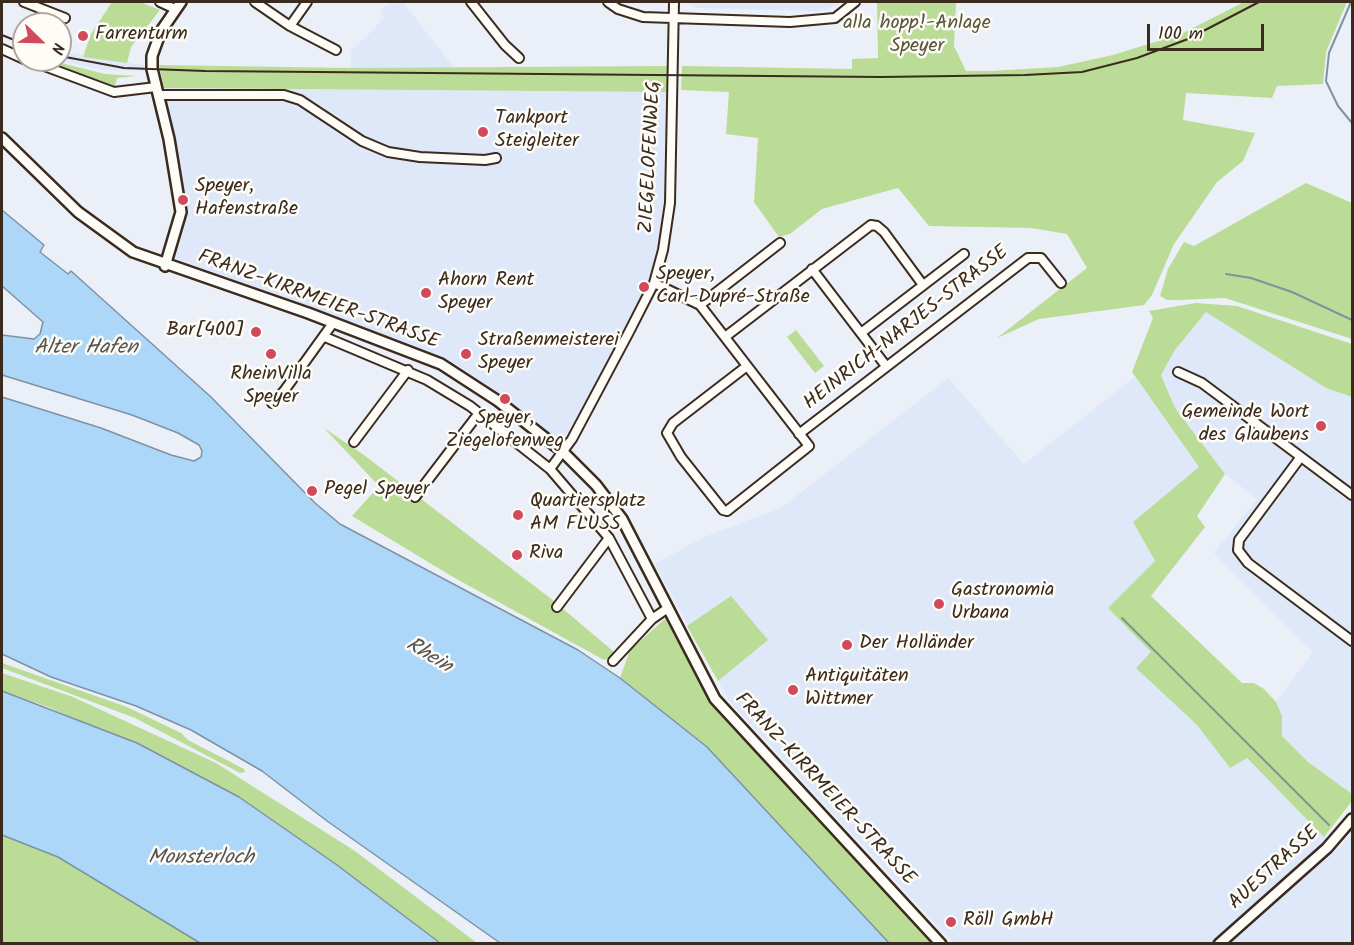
<!DOCTYPE html>
<html>
<head>
<meta charset="utf-8">
<style>
	body { margin:0 }
	#map { position:relative; width:1354px; height:945px; overflow:hidden; background:#ebf0f8; font-family:Kalam,sans-serif }
	canvas { display:block }
	.frame { position:absolute; inset:0; border:3px solid #3b2a1e; pointer-events:none }
	.north { position:absolute; left:12px; top:12px; width:60px; height:60px; box-sizing:border-box; background:#fdfcf7; border:2px solid #afa8a0; border-radius:50%; rotate:113deg; font-size:16px; font-weight:700; line-height:24px; text-align:center; color:#3b2a1e }
	.north::after { content:''; display:block; margin:auto; width:21px; height:27px; background:#d1495b; clip-path:polygon(50% 0,100% 100%,50% 72%,0 100%) }
	.scale { position:absolute; left:1147px; top:24px; width:117px; height:27px; box-sizing:border-box; border:3px solid #3b2a1e; border-top:0; padding-left:8px; font-size:18px; line-height:21px; white-space:nowrap; color:#3b2a1e; -webkit-text-stroke:4px #fdfcf7; paint-order:stroke }
</style>
</head>
<body>
<div id="map">
<canvas width="1354" height="945"></canvas>
<div class="frame"></div>
<div class="north">N</div>
<div class="scale">100 m</div>
</div>
<script>
const c = document.querySelector('canvas').getContext('2d');
c.lineJoin = 'round';
function paint(path, color) {
  c.fillStyle = color;
  c.fill(path, 'evenodd');
}
function toPath(rows) {
  const path = new Path2D();
  for (const r of rows) {
    path.moveTo(r[0], r[1]);
    for (let i = 2; i < r.length; i += 2) path.lineTo(r[i], r[i + 1]);
  }
  return path;
}
function strokePath(path, color, width, dash) {
  c.strokeStyle = color;
  c.lineWidth = width;
  c.lineCap = dash ? 'butt' : 'round';
  c.setLineDash(dash || []);
  c.stroke(path);
}
function write(font, color, halo, rows, align = 'center') {
  c.font = font + ' Kalam,sans-serif';
  c.lineWidth = 5;
  c.setLineDash([]);
  c.textBaseline = 'middle';
  c.strokeStyle = halo;
  c.fillStyle = color;
  for (const [text, x, y, turn = 0] of rows) {
    c.save();
    c.translate(x, y);
    c.rotate((+turn || 0) * Math.PI / 180);
    c.textAlign = isNaN(turn) ? turn : align;
    if (halo) c.strokeText(text, 0, 0);
    c.fillText(text, 0, 0);
    c.restore();
  }
}
paint(toPath([
	[392,2,403,2,454,68,351,68,351,51,374,29,384,17,380,10],
	[686,2,842,2,826,10,816,11,697,8],
	[60,51,144,65,144,71,102,70,71,63,60,60],
	[164,88,667,92,663,231,652,275,593,390,560,445,488,386,464,369,435,355,175,258,184,229,186,209],
	[1206,311,1326,388,1352,397,1352,794,1308,762,1282,736,1282,716,1276,702,1313,652,1214,553,1257,499,1225,474,1175,408,1161,375,1175,350],
	[1135,377,1199,467,1133,522,1155,561,1108,608,1152,652,1137,668,1197,725,1230,768,1246,758,1338,850,1352,833,1352,943,953,943,729,701,655,564,702,538,781,508,948,378,1024,464]
]), '#dee8f9');
paint(toPath([
	[112,2,140,2,160,10,131,47,127,63,83,57,91,34],
	[877,2,956,2,954,46,966,71,991,71,1058,67,1113,55,1181,34,1244,2,1347,2,1326,52,1323,84,1277,86,1272,98,1186,93,1183,120,1255,133,1243,161,1217,182,1174,244,1152,295,1144,305,1039,319,997,338,1087,268,1067,234,1031,228,929,226,898,188,822,209,790,234,779,237,754,202,758,138,726,134,729,92,681,90,682,66,852,69,852,59,878,58],
	[35,60,49,60,105,74,136,76,117,78,115,86],
	[159,65,351,68,667,66,667,92,164,88],
	[1306,183,1352,203,1352,339,1225,298,1179,300,1167,300,1160,296,1168,269,1184,242,1194,246],
	[1196,303,1237,306,1352,344,1352,397,1326,388,1206,312,1175,350,1161,375,1175,408,1225,474,1197,516,1205,527,1151,596,1242,683,1254,683,1264,689,1276,702,1282,716,1282,736,1308,762,1352,794,1352,801,1324,837,1247,758,1230,768,1197,725,1136,668,1151,652,1108,608,1155,561,1133,522,1199,467,1132,372,1153,318,1149,311],
	[796,330,824,366,815,373,787,337],
	[324,428,364,455,550,598,613,651,614,656,604,660,453,577,352,516,379,486],
	[731,596,768,640,718,681,687,626],
	[667,617,702,684,727,721,823,820,935,943,889,943,707,747,620,678,630,650],
	[2,663,127,707,181,733,188,740,244,769,245,772,240,773,135,718,2,668],
	[2,673,73,697,216,763,355,851,477,943,440,943,337,865,239,797,51,708,2,691],
	[2,835,58,857,200,943,2,943]
]), '#badc96');
const water = toPath([
	[2,210,44,245,40,252,68,274,71,271,211,397,315,503,340,524,578,650,620,678,707,747,889,943,500,943,327,821,262,771,191,730,136,706,51,677,2,654,2,397,101,428,171,455,194,461,201,457,202,451,199,445,178,433,132,415,2,375,2,335,34,339,40,334,43,322,2,286,2,210],
	[2,691,137,743,239,797,337,865,440,943,200,943,58,857,2,835,2,691]
]);
paint(water, '#acd7f8');
strokePath(water, '#7f92a1', 1.5);
strokePath(toPath([
	[1351,2,1329,53,1326,81,1338,106,1352,123],
	[1226,274,1251,278,1292,292,1352,320],
	[1122,618,1329,825]
]), '#7f92a1', 2);
const minor = toPath([
	[24,2,65,18],
	[160,2,175,9],
	[255,2,290,26,336,50],
	[471,2,505,45,519,58],
	[608,2,618,9,643,17,790,22,835,18,855,2],
	[290,26,307,2],
	[2,49,24,59],
	[28,60,114,92,156,87],
	[158,95,284,95,300,100,362,141,388,152,420,157,485,160,496,158],
	[812,269,886,366],
	[654,283,700,305,809,446,727,511,723,510,681,457,667,433,673,423,747,366],
	[700,305,780,243],
	[861,333,964,254],
	[325,337,427,380,470,406,550,469],
	[725,337,871,225,877,226,884,232,923,285],
	[1178,372,1202,383,1352,495],
	[272,403,284,391,333,323],
	[799,434,1028,258,1041,258,1061,283],
	[354,442,408,370],
	[1300,458,1239,540,1238,550,1248,563,1352,641],
	[415,497,479,413],
	[557,607,609,538],
	[652,619,668,608],
	[613,661,652,619,609,538,550,469,572,439,629,332,654,283,663,250,670,203,674,2]
]);
const tertiary = toPath([
	[2,138,78,212,133,252,308,313,441,364,498,401,563,452,596,485,622,519,715,699,941,944],
	[165,266,181,212,169,139,152,69,152,56,161,31,181,2],
	[1219,944,1327,848,1352,819]
]);
strokePath(minor, '#3b2a1e', 12);
strokePath(tertiary, '#3b2a1e', 14);
strokePath(minor, '#fdfcf7', 8);
strokePath(tertiary, '#fdfcf7', 9);
strokePath(toPath([
	[2,35,24,44],
	[60,56,124,68,205,71,881,77,1025,75,1082,72,1137,58,1188,39,1259,2]
]), '#3b2a1e', 2);
for (const [x, y, r, color] of [
	[83,36,6,"#d1495b"],
	[483,132,6,"#d1495b"],
	[183,200,6,"#d1495b"],
	[644,287,6,"#d1495b"],
	[426,293,6,"#d1495b"],
	[256,332,6,"#d1495b"],
	[271,354,6,"#d1495b"],
	[466,354,6,"#d1495b"],
	[505,399,6,"#d1495b"],
	[1321,426,6,"#d1495b"],
	[312,491,6,"#d1495b"],
	[518,515,6,"#d1495b"],
	[517,555,6,"#d1495b"],
	[939,604,6,"#d1495b"],
	[847,645,6,"#d1495b"],
	[793,690,6,"#d1495b"],
	[951,922,6,"#d1495b"]
]) {
  const dot = new Path2D();
  dot.arc(x, y, r, 0, 2 * Math.PI);
  c.fillStyle = color;
  c.fill(dot);
  strokePath(dot, '#fdfcf7', 2);
}
write('20px', '#5b563c', '#fdfcf7', [
	["alla hopp!-Anlage",917,25],
	["Speyer",917,48]
]);
write('20px', '#3b2a1e', '#fdfcf7', [
	["Farrenturm",95,36],
	["Tankport",495,120],
	["Steigleiter",495,143],
	["Speyer,",195,188],
	["Hafenstraße",195,211],
	["Speyer,",656,276],
	["Carl-Dupré-Straße",656,299],
	["Ahorn Rent",438,282],
	["Speyer",438,305],
	["Bar[400]",244,332,"right"],
	["Straßenmeisterei",478,342],
	["Speyer",478,365],
	["RheinVilla",271,376,"center"],
	["Speyer",271,399,"center"],
	["Gemeinde Wort",1309,414,"right"],
	["des Glaubens",1309,437,"right"],
	["Speyer,",505,420,"center"],
	["Ziegelofenweg",505,443,"center"],
	["Pegel Speyer",324,491],
	["Quartiersplatz",530,503],
	["AM FLUSS",530,526],
	["Riva",529,555],
	["Gastronomia",951,592],
	["Urbana",951,615],
	["Der Holländer",859,645],
	["Antiquitäten",805,678],
	["Wittmer",805,701],
	["Röll GmbH",963,922]
], 'left');
write('20px', '#3b2a1e', '#fdfcf7', [
	["ZIEGELOFENWEG",652,157,-87],
	["FRANZ-KIRRMEIER-STRASSE",318,301,20],
	["HEINRICH-NARJES-STRASSE",907,329,-38],
	["FRANZ-KIRRMEIER-STRASSE",824,790,47],
	["AUESTRASSE",1275,869,-42]
]);
write('italic 21px', '#575554', '#fdfcf7', [
	["Alter Hafen",86,349],
	["Rhein",428,657,31],
	["Monsterloch",201,859]
]);
</script>
</body>
</html>
